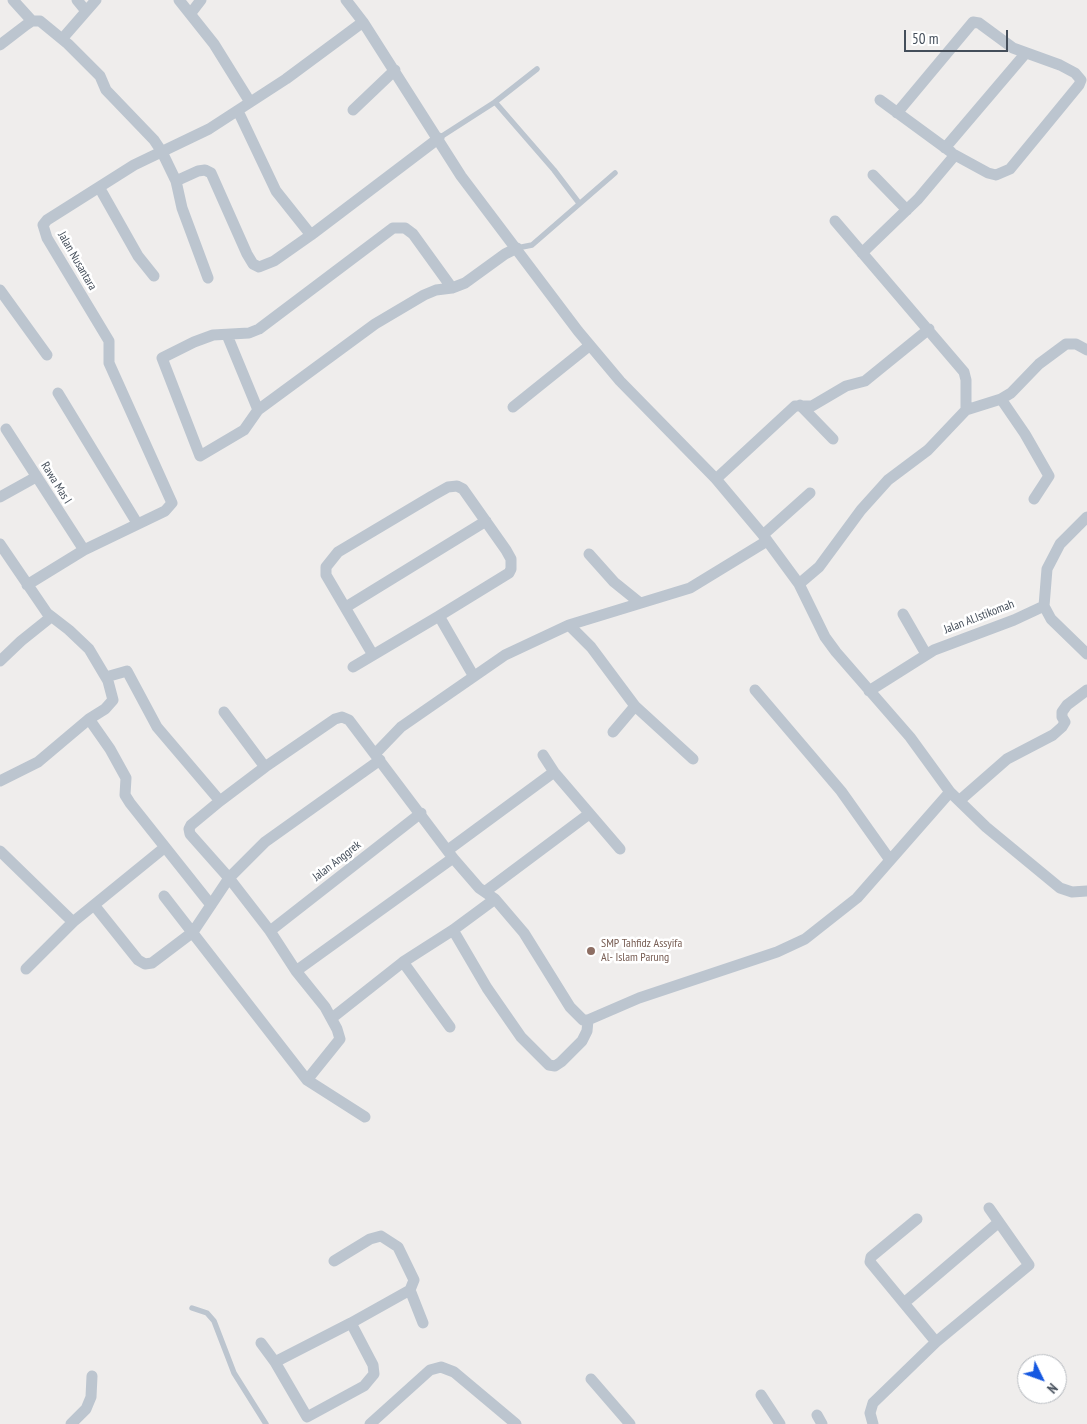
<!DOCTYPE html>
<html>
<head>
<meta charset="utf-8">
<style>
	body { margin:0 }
	#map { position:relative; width:1087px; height:1424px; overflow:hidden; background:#efedec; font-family:"PT Sans Narrow",sans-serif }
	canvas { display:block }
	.north { position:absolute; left:1017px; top:1354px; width:50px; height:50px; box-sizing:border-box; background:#fff; border:1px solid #b4b8bd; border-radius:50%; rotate:132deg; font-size:14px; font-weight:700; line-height:20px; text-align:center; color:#444e5a }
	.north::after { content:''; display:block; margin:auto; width:18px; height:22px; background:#1558e1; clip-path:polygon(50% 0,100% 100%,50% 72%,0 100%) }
	.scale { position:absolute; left:904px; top:30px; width:104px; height:22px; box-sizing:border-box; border:2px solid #444e5a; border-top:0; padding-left:6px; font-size:15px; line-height:18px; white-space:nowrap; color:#444e5a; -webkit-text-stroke:4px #fff; paint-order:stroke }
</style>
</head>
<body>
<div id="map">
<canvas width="1087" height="1424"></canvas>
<div class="north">N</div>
<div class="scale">50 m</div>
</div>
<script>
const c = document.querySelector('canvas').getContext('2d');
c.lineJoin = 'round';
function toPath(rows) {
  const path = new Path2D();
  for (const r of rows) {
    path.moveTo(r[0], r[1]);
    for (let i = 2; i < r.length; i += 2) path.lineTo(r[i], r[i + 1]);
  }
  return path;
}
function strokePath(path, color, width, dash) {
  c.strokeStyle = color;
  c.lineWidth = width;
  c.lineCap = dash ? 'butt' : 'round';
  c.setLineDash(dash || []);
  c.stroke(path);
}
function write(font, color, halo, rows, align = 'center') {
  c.font = font + ' "PT Sans Narrow",sans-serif';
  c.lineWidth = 5;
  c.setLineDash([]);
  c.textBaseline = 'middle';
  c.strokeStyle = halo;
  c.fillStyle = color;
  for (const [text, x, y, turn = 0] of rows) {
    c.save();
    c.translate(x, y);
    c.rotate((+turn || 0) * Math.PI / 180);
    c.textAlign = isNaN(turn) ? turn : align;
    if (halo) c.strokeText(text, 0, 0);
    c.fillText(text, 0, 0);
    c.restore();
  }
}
strokePath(toPath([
	[495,102,537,69],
	[439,138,495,102,554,170,579,203],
	[517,248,532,245,615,173],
	[192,1308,207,1313,214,1321,234,1373,266,1424]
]), '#bcc5cf', 5.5);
strokePath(toPath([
	[13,0,32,21],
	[77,0,86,11],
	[179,0,214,44,250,102],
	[346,0,363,22,461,176,578,331,620,381,716,479,763,535,799,584,825,637,836,652,910,737,950,792,986,827,1060,888,1072,892,1087,891],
	[191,13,201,0],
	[62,39,96,0],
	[0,45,26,25,32,21,40,21,68,44,100,76,106,90,154,140,162,152,176,181,182,208,208,278],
	[880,100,951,152],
	[353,110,395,70],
	[238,111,276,191,311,235],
	[945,148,1025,54],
	[873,175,907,210],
	[176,181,198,171,205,170,211,173,247,254,253,264,259,267,274,261,311,235,439,138],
	[99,187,138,256,154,276],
	[835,221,964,372,966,380,966,410],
	[862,253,918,199,955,155,988,173,996,175,1010,169,1079,85,1081,80,1075,73,1060,65,1013,48,979,23,973,22,897,113],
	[452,288,413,234,405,228,393,228,259,329,249,333,213,335,194,342,162,358,200,456,244,430,258,410,375,324,424,295,436,290,452,288,465,283,505,254,517,248],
	[0,290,47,355],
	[227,335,258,410],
	[58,393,137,523],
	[1001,399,1025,434,1049,476,1034,499],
	[800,405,833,439],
	[513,407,589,346],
	[6,429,84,550],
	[716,479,795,406,812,406,846,386,865,381,929,329],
	[0,497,36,477],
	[763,535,810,493],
	[0,544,47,613,69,630,89,649,108,681,113,700,105,709,89,719,38,762,0,781],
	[589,554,614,582,640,603],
	[799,584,819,567,861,510,888,480,928,450,966,410,1001,399,1011,393,1039,364,1066,344,1076,344,1087,350],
	[27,585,84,550,165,511,172,503,109,363,109,341,47,238,43,225,47,220,134,165,209,129,286,79,363,22],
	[1044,606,1047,569,1060,544,1087,517],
	[346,607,486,521],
	[903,614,926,654],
	[569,625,591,647,635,706,693,759],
	[373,655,326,575,326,567,338,552,432,496,448,487,457,486,463,489,506,550,511,559,511,569,509,573,439,616],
	[0,661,21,641,51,617],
	[353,667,439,616,473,675],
	[106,677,127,671,157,727,220,801],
	[755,690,841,791,890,860],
	[869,691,934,650,1014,620,1044,606,1051,619,1087,654],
	[224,712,265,767],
	[89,719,110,749,126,778,125,795,130,803,211,905],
	[613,732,635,706],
	[375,754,401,727,505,655,569,625,690,588,767,541],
	[543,755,554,772,620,849],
	[959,801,1007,759,1053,735,1062,727,1065,722,1062,717,1062,712,1067,705,1087,690],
	[448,850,554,772],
	[0,851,73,922],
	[486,891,589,814],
	[164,896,307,1080,365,1117],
	[495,899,524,933,570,1007,583,1020,588,1020,639,998,777,952,805,939,857,898,950,792],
	[94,905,138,960,145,964,152,963,193,932,229,878,265,842,380,760],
	[453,930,487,988,521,1037,549,1065,555,1066,561,1062,582,1041,587,1031,588,1020],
	[270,931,421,813],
	[403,962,450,1027],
	[26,969,73,922,164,848],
	[296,971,453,858],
	[307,1080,340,1039,337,1029,325,1007,296,971,270,931,229,878,190,834,189,829,191,825,220,801,265,767,335,719,342,717,349,720,453,858,479,888,495,899,453,930,403,962,332,1018],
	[917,1219,871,1257,870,1262,936,1342],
	[410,1290,423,1323],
	[904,1303,999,1222],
	[261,1343,275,1362,351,1323,410,1290,414,1280,398,1247,381,1236,370,1239,334,1261],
	[275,1362,307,1417,364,1386,374,1374,373,1365,351,1323],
	[591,1379,630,1424],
	[761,1395,780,1424],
	[817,1415,822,1424],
	[71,1424,86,1409,91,1397,92,1376],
	[370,1424,430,1370,441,1367,454,1372,516,1424],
	[873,1424,870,1413,873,1403,936,1342,1029,1265,989,1208]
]), '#bcc5cf', 11);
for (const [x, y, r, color] of [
	[591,951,5,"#8d6e63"]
]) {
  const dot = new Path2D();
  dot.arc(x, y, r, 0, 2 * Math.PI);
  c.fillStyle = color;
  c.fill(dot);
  strokePath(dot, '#fff', 2);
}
write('12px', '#444e5a', '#fff', [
	["Jalan Nusantara",77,261,60],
	["Rawa Mas I",56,483,58],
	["Jalan Al.Istikomah",979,617,-21],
	["Jalan Anggrek",337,861,-38]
]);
write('12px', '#785e54', '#fff', [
	["SMP Tahfidz Assyifa",601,944],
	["Al- Islam Parung",601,958]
], 'left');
</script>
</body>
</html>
